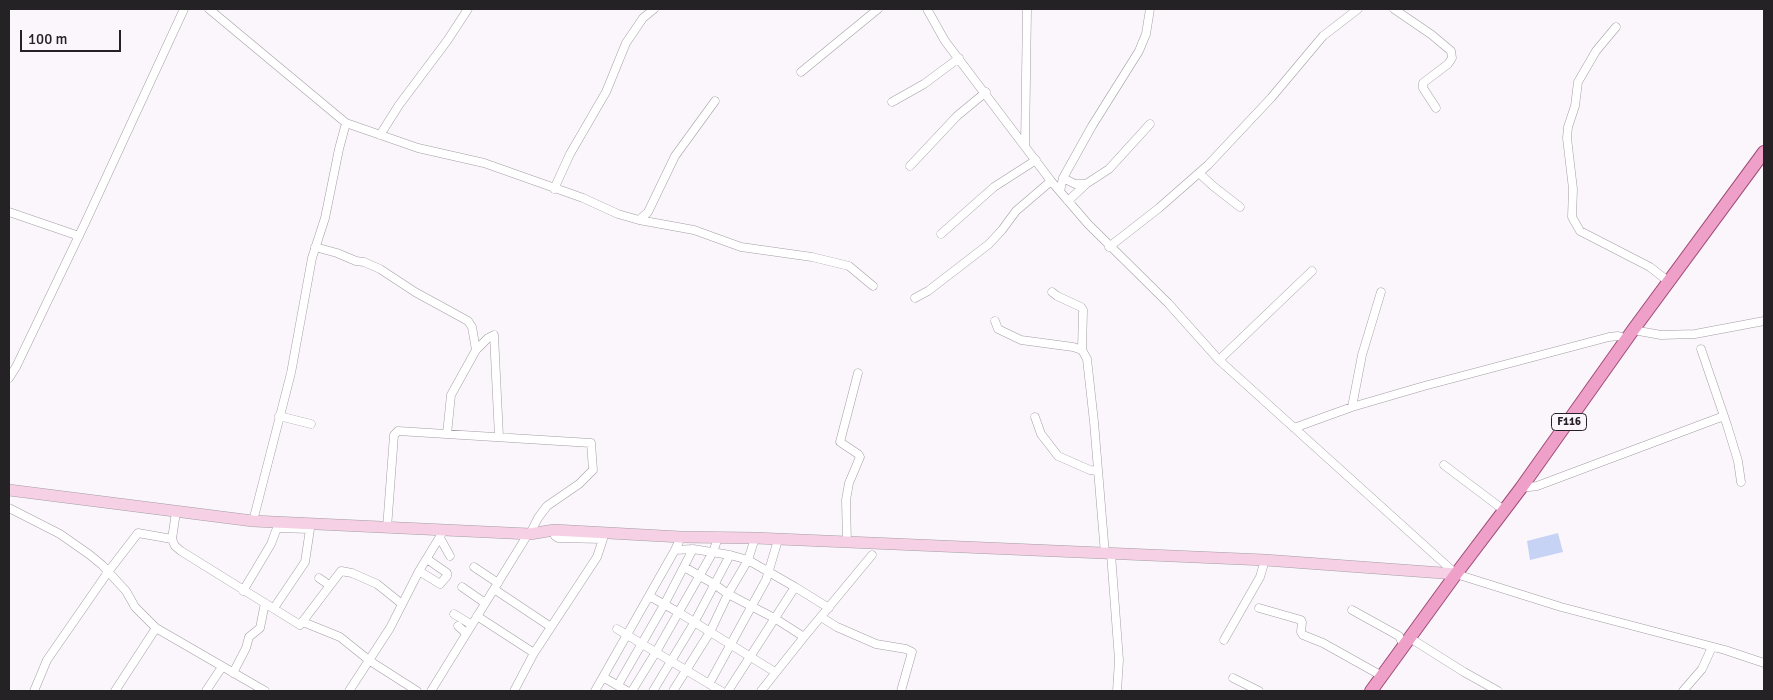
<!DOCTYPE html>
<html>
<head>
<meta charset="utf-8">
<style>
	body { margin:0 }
	#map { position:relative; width:1773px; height:700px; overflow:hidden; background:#fbf6fb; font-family:Signika,sans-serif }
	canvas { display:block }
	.frame { position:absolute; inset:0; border:10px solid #242224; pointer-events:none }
	.scale { position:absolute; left:20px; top:30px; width:101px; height:22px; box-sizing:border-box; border:2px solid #242224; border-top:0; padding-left:6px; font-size:15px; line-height:18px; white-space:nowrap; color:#242224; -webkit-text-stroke:4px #fbf6fb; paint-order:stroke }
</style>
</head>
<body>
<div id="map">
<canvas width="1773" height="700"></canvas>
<div class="frame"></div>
<div class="scale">100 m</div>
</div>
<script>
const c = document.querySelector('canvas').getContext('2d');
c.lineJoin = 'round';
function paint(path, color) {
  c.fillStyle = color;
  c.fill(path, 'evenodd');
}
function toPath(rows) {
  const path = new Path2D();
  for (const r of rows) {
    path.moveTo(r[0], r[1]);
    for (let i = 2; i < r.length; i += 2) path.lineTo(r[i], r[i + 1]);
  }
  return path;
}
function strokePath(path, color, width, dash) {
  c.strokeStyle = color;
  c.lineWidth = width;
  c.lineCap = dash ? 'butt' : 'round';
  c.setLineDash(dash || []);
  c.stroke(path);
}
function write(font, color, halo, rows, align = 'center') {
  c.font = font + ' Signika,sans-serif';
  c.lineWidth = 4;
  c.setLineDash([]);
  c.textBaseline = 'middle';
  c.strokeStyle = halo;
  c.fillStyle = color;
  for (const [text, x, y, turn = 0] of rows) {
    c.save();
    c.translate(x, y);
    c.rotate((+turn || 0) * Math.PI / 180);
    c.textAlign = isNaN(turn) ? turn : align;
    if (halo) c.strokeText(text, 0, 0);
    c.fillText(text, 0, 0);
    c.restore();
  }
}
paint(toPath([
	[1558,533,1563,552,1530,560,1527,541]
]), '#c7d3f5');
const street = toPath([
	[209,9,346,123,418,148,484,163,583,198,618,214,639,220,648,212,675,156,715,101],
	[927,9,945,41,1051,181,1088,224,1168,303,1219,360,1456,574,1561,607,1725,650,1764,663],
	[1394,9,1432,35,1451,51,1452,58,1448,64,1423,83,1423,88,1436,108],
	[1616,27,1596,51,1578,82,1575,106,1568,127,1567,138,1573,189,1572,217,1580,231,1650,267,1669,282],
	[801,72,878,9],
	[892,102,924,84,959,58],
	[380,135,399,105,447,41,468,9],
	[1025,146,1027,9],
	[910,166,957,116,986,92],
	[1199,173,1213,186,1240,207],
	[1063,178,1075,184,1086,184],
	[554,189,570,154,606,92,626,43,643,18,654,9],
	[1060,191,1063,178,1092,126,1139,51,1146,34,1150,9],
	[1068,201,1086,184,1109,169,1150,124],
	[9,212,79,236],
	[639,220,694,230,741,247,812,257,849,266,873,286],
	[941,234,994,187,1036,160],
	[315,247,337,253,356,261,364,262,380,269,415,292,468,321,472,327,476,350],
	[1109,247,1159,208,1208,165,1271,98,1323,36,1358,9],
	[1052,292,1057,296,1081,307,1083,310,1082,350,1087,359,1094,422,1105,554],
	[915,298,928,291,989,244,1002,230,1016,211,1051,181],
	[995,321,998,329,1021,340,1073,347,1082,350],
	[1633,330,1661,335,1695,334,1764,321],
	[1701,349,1727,425,1738,461,1741,482],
	[1219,360,1312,271],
	[9,378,16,367,86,221,184,9],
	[1352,407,1362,355,1381,292],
	[279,416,311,424],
	[1035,417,1041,434,1058,456,1090,470,1097,471],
	[1294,428,1352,407,1424,386,1609,337,1618,336,1628,339],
	[447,434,451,395,476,350,488,338,494,335,499,437],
	[1444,465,1505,511],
	[1521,488,1537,486,1724,416],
	[9,508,60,534,90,555,102,565,126,591,135,607,156,628,265,691],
	[176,512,172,539,175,546,181,551,300,625,341,571,352,573,377,584,402,604],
	[253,521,291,373,312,258,325,218,339,149,346,123],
	[387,528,394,435,398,431,591,443,593,470,579,484,547,506,538,518,530,534],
	[440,538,450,556],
	[847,543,846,500,849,483,860,457,858,454,840,442,858,373],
	[675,550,693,549,730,555,748,560,795,587,829,608],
	[1111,554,1119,660,1117,691],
	[474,567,498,583],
	[684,567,714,584,728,594,776,619,804,637],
	[419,571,440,584,447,576,447,573,427,559],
	[319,578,329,585],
	[462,587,485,603],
	[494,589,551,627],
	[243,591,271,544,277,528,310,529,305,562,274,608],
	[649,596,678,612,775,672],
	[1259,608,1301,620,1302,622,1301,632,1303,635,1323,643,1382,676],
	[1352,610,1399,636,1404,646],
	[454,614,472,625],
	[477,616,534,653],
	[821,617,837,627,876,644,906,649,912,652,901,691],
	[303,622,340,637,370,661,417,691],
	[458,626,466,633],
	[617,629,721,691],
	[1410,638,1464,672,1498,691],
	[1224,640,1260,577,1265,560],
	[233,673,246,648,249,637,260,628,265,603],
	[603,677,627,691],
	[1233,678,1259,691],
	[709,684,766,580,778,540],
	[618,685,664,605,693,549],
	[34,691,47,660,108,572,138,533,172,539],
	[115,691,156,628],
	[206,691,222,667],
	[349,691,390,628,419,571,444,530],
	[431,691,528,534],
	[514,691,534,653,597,557,603,539,558,538,555,536,554,530],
	[595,691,675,550,681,537],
	[632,691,656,652,713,552,718,538],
	[653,691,694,623,730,555],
	[673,691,710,632,728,594,748,560,755,538],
	[728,691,795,587],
	[761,691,804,637,872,555],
	[1683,691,1702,669,1712,647]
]);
const secondary = toPath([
	[9,490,253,521,530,534,554,530,681,537,755,538,1265,560,1456,574]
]);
const primary = toPath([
	[1371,691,1456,574,1521,488,1633,330,1764,152]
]);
strokePath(street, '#a39ea3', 9);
strokePath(secondary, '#a39ea3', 12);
strokePath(primary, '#a04b77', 14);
strokePath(street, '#fff', 8);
strokePath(secondary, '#f6d0e4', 11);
strokePath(primary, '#eea0c8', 12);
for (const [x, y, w] of [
	[1569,422,35]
]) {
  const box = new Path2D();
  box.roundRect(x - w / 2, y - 8.5, w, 17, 4);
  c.fillStyle = '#fbf6fb';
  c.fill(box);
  strokePath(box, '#242224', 1);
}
write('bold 11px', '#242224', null, [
	["F116",1569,422]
]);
</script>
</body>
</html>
